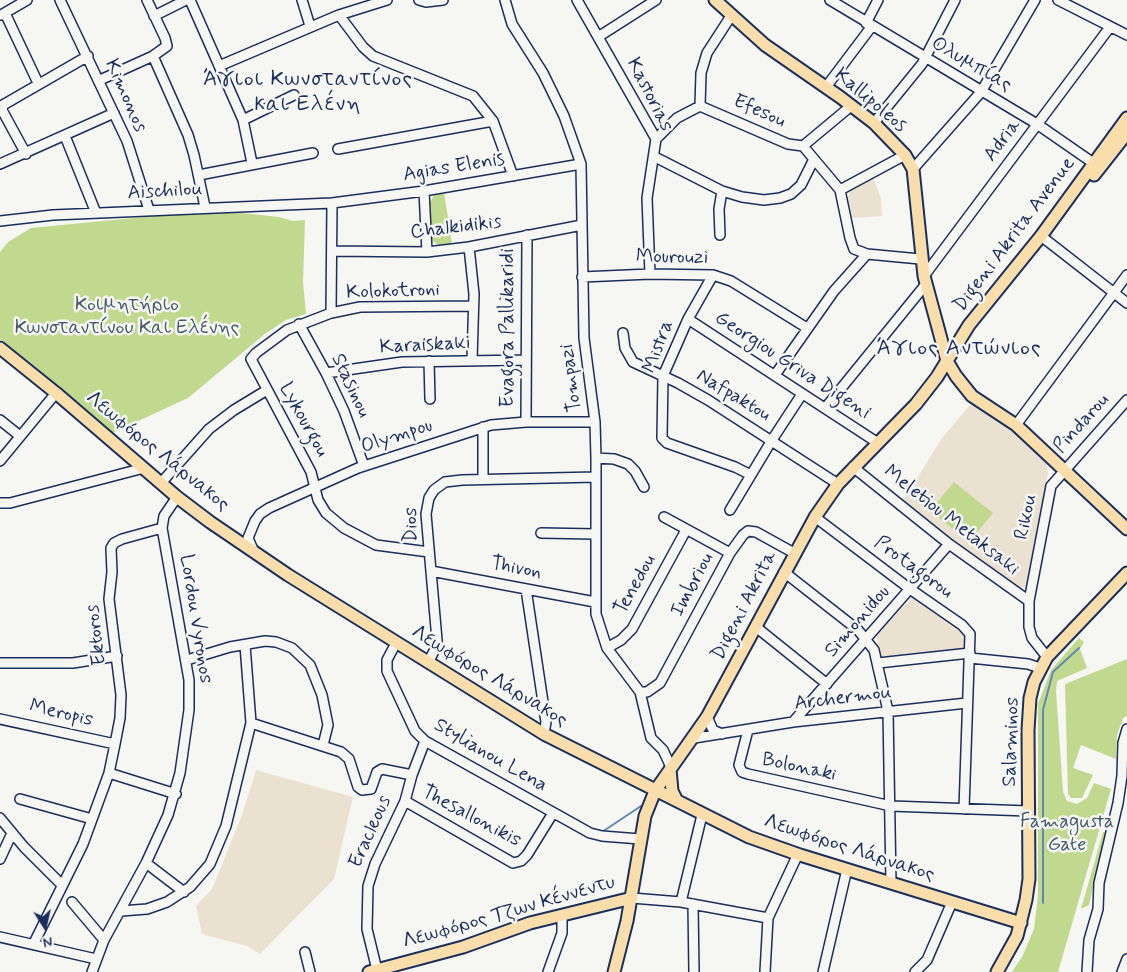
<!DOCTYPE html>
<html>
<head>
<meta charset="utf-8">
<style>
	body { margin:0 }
	#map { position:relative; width:1127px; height:972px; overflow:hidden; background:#f6f6f2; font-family:Mynerve,sans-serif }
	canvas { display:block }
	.north { position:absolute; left:20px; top:902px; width:50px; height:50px; -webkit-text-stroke:4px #f6f6f2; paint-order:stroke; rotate:170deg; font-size:14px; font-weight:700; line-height:20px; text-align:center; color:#1b2f5e }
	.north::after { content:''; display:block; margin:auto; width:18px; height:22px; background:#1b2f5e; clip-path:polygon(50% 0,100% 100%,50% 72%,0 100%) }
</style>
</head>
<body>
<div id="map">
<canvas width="1127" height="972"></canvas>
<div class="north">N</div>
</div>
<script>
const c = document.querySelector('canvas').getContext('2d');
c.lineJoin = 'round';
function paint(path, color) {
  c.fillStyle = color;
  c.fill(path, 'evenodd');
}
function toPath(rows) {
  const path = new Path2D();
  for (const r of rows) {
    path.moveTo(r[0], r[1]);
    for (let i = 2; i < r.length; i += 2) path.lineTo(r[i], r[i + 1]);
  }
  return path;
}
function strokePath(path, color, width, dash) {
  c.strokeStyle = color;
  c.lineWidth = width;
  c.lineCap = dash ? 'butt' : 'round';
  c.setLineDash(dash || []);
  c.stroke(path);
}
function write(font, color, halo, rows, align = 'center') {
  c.font = font + ' Mynerve,sans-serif';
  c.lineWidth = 5;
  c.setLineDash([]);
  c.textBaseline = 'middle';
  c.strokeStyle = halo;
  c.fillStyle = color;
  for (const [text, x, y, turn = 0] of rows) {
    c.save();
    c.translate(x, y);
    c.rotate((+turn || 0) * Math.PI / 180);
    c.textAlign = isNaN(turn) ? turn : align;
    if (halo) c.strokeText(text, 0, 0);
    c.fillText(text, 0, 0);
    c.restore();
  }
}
paint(toPath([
	[873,178,881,198,882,216,852,218,848,197,850,191],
	[971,404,987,411,1014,430,1045,460,1048,472,1026,586,1018,589,903,501,942,438],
	[913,596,968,636,968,650,880,659,877,635],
	[256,770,353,797,334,879,260,954,247,946,202,934,196,906,212,889,241,818]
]), '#ebe1d1');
paint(toPath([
	[444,192,452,244,440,246,431,240,430,202,435,194],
	[232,212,279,217,293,221,305,220,303,282,306,314,286,320,266,333,188,398,110,434,0,339,0,252,8,242,31,228,154,216],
	[954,482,993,513,969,542,930,511],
	[1079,638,1084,642,1080,649,1087,668,1057,681,1056,691,1063,792,1067,801,1077,804,1087,798,1094,783,1111,789,1058,972,1012,972,1022,957,1034,929,1038,895,1038,704,1051,670],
	[1127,659,1127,716,1123,718,1117,735,1116,759,1081,745,1073,768,1093,775,1082,798,1071,798,1068,794,1065,684],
	[1103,832,1106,832,1089,905,1081,909]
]), '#c1d98f');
strokePath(toPath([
	[602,832,641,806],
	[1043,903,1043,710,1053,672,1079,648]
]), '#5e8ab2', 2);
const minor = toPath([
	[60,0,127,141,149,210],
	[190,0,243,120,252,163],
	[302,0,310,26],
	[419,0,426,2,443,0],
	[505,0,512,24,543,73,564,116,581,164,584,338,595,422,596,458,596,614,607,648,640,692,651,738,663,750,671,767],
	[577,0,656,139,647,198,650,274],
	[830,0,1037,124,1099,167],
	[1058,0,1127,35],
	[5,13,38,83],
	[1,15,27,0],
	[339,15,363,47,373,56,473,96,493,121,513,176],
	[154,16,186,0],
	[866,23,878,0],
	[598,37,656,0],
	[153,56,188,135,194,155,205,207],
	[219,66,339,15,387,0],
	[100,80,153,56,167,46,165,38,147,0],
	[826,87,872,26],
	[700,106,788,144,803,146,840,190,850,238,854,249,867,254,920,259],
	[700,106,701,73,707,53,731,16],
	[243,120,294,95],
	[874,123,922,64,955,0],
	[65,136,96,213],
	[656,139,677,118,700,106],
	[803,146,851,106],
	[338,149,493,121],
	[26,154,2,110,3,105,88,56],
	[655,157,722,191,742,197,764,200,780,198,791,194,801,185,814,159],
	[0,164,114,113],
	[913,169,981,92,1035,0],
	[199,175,313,153],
	[840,190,905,155],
	[424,191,427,252],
	[0,221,53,215,332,203,424,191,581,164],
	[720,235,719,209,722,191],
	[1041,236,1127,303],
	[469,247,474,294,472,360],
	[332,251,427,252,469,247,582,225],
	[713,275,688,319,663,376,662,438,667,443,735,467,751,475],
	[924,276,1110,27],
	[582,277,650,274,713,275,731,281,807,328],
	[331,313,332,203],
	[688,319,878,443],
	[299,324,326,373,344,411,364,466],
	[623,333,625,348,633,362,678,383,708,400,838,484],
	[429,361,430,399],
	[326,373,402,362,526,360],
	[775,375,834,291,867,254],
	[826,407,926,284],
	[0,420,20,436],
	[526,422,527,235],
	[1016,425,1127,275],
	[483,427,483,479],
	[596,458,614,459,628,464,635,471,644,487],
	[0,461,56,393],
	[853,467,949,544,1029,601],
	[161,483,209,429,234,410,267,390],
	[0,503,10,503,144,468],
	[730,510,772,440,802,394],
	[664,517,730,553],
	[815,517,910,589,962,625,970,634,964,809],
	[541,533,595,534],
	[254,552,248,538,255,521,260,514,269,508,358,468,491,425,526,422,595,422],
	[429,552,376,545,344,528,326,513,318,500,311,472,251,359,256,353,287,330,331,313,360,307,473,306],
	[431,571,595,602],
	[784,572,858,630,874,650,888,711,891,883],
	[526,589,546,722,544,734],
	[756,627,827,684],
	[396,643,387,660,387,671,415,731,425,741,590,833,602,836,640,839],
	[607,648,621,640,632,629,686,530],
	[1047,657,1032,638,1029,627,1029,601,1051,486,1127,400],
	[970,658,1028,664,1040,668],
	[187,660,230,647,265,641,276,642,292,648,310,665,322,695,328,725,323,745],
	[0,663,73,663,117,656],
	[428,663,435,649,437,640,426,514,429,498,434,490,445,482,462,480,596,477],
	[878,663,970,653],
	[640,692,647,692,660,683,730,553,743,535,748,531,756,532,794,553],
	[707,717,713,730,722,734],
	[0,719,115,744],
	[793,722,949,544],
	[251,723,341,752,349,759,358,787,362,790,371,789,377,772,382,769,412,775],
	[748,730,739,765,742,772,748,774,891,806,1028,811],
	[694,738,793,722,967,703],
	[109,773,176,794],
	[20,799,92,819],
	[405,801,513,863,521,861,527,855,553,813],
	[0,818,24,847,62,885],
	[0,859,12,833],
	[146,863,184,892],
	[632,898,681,902,768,918],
	[72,902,104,940],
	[681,902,702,815],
	[693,904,694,972],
	[121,911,147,909,167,902,190,887,210,864,226,826,251,723,245,645],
	[0,937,96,959],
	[34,943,83,844,109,773,115,744,120,718,121,695,109,599,112,572,111,548,114,543,122,539,162,528],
	[305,952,310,972],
	[377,970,367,929,368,886,375,864,405,801,412,775,425,741],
	[92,972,104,940,146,863,168,815,180,773,189,710,189,680,162,528,164,516,177,497],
	[548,972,562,933,562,915],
	[765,972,768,918,798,854],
	[823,972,847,869],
	[915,972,927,960,952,902],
	[1087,972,1089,940,1098,909,1099,883,1118,803,1122,776,1123,743,1127,729],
	[1122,972,1127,959]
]);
const major = toPath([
	[715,0,765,45,840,97,874,123,905,155,913,169,924,276,947,361,956,376,972,396,1016,425,1127,529],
	[1094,175,1127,133],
	[0,348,56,393,177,497,210,522,288,575,544,734,749,837,800,855,1021,923],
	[670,769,672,791,677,801],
	[369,972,463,947,530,923,632,898],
	[614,972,627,921,645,816,655,791,707,717,815,517,838,484,916,404,937,377,969,325,1041,236,1127,118],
	[997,972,1017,936,1026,900,1029,879,1028,730,1030,698,1034,682,1047,657,1127,573]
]);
strokePath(minor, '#1b2f5e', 12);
strokePath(major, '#1b2f5e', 15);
strokePath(minor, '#f6f6f2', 9);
strokePath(major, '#f9deab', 11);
write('20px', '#1b2f5e', '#f6f6f2', [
	["Ολυμπίας",971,65,30],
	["Kastorias",649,95,63],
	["Kimonos",125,96,66],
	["Kallipoleos",870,101,40],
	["Efesou",759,112,24],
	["Adria",1003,141,-53],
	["Agias Elenis",454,168,-9],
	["Aischilou",165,192,-3],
	["Chalkidikis",456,228,-7],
	["Digeni Akrita Avenue",1015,235,-53],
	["Mourouzi",672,258,1],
	["Kolokotroni",393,292,-2],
	["Evagora Pallikaridi",509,328,-90],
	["Karaiskaki",425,346,-3],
	["Mistra",659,347,-70],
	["Georgiou Griva Digeni",792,366,33],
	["Tompazi",572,378,-97],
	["Stasinou",350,386,65],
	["Nafpaktou",733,396,31],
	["Lykourgou",303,420,61],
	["Pindarou",1082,424,-48],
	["Olympou",397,437,-18],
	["Λεωφόρος Λάρνακος",157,452,39],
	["Rikou",1027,517,-78],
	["Meletiou Metaksaki",951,521,38],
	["Dios",412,525,-89],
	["Protagorou",913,568,36],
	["Thivon",516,569,11],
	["Tenedou",636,585,-61],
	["Imbriou",693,585,-62],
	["Digeni Akrita",745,606,-63],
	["Lordou Vyronos",195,619,81],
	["Simonidou",858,622,-49],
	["Ektoros",97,635,-97],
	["Λεωφόρος Λάρνακος",489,677,31],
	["Archermou",843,699,-7],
	["Meropis",61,714,13],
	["Salaminos",1012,742,-88],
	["Stylianou Lena",490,756,30],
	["Bolonaki",799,768,12],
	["Thesallonikis",471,817,28],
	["Eracleous",371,832,-66],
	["Λεωφόρος Λάρνακος",849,849,18],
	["Λεωφόρος Τζων Κέννεντυ",509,913,-16]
]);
write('20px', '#445a6a', '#f6f6f2', [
	["Κοιμητήριο",127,306],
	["Κωνσταντίνου Και Ελένης",127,329],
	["Famagusta",1067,823],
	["Gate",1067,846]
]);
c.letterSpacing = '1px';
write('22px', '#1b2f5e', '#f6f6f2', [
	["Άγιοι Κωνσταντίνος",308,80],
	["και Ελένη",308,105],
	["Άγιος Αντώνιος",959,349]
]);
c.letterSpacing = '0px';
</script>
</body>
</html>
